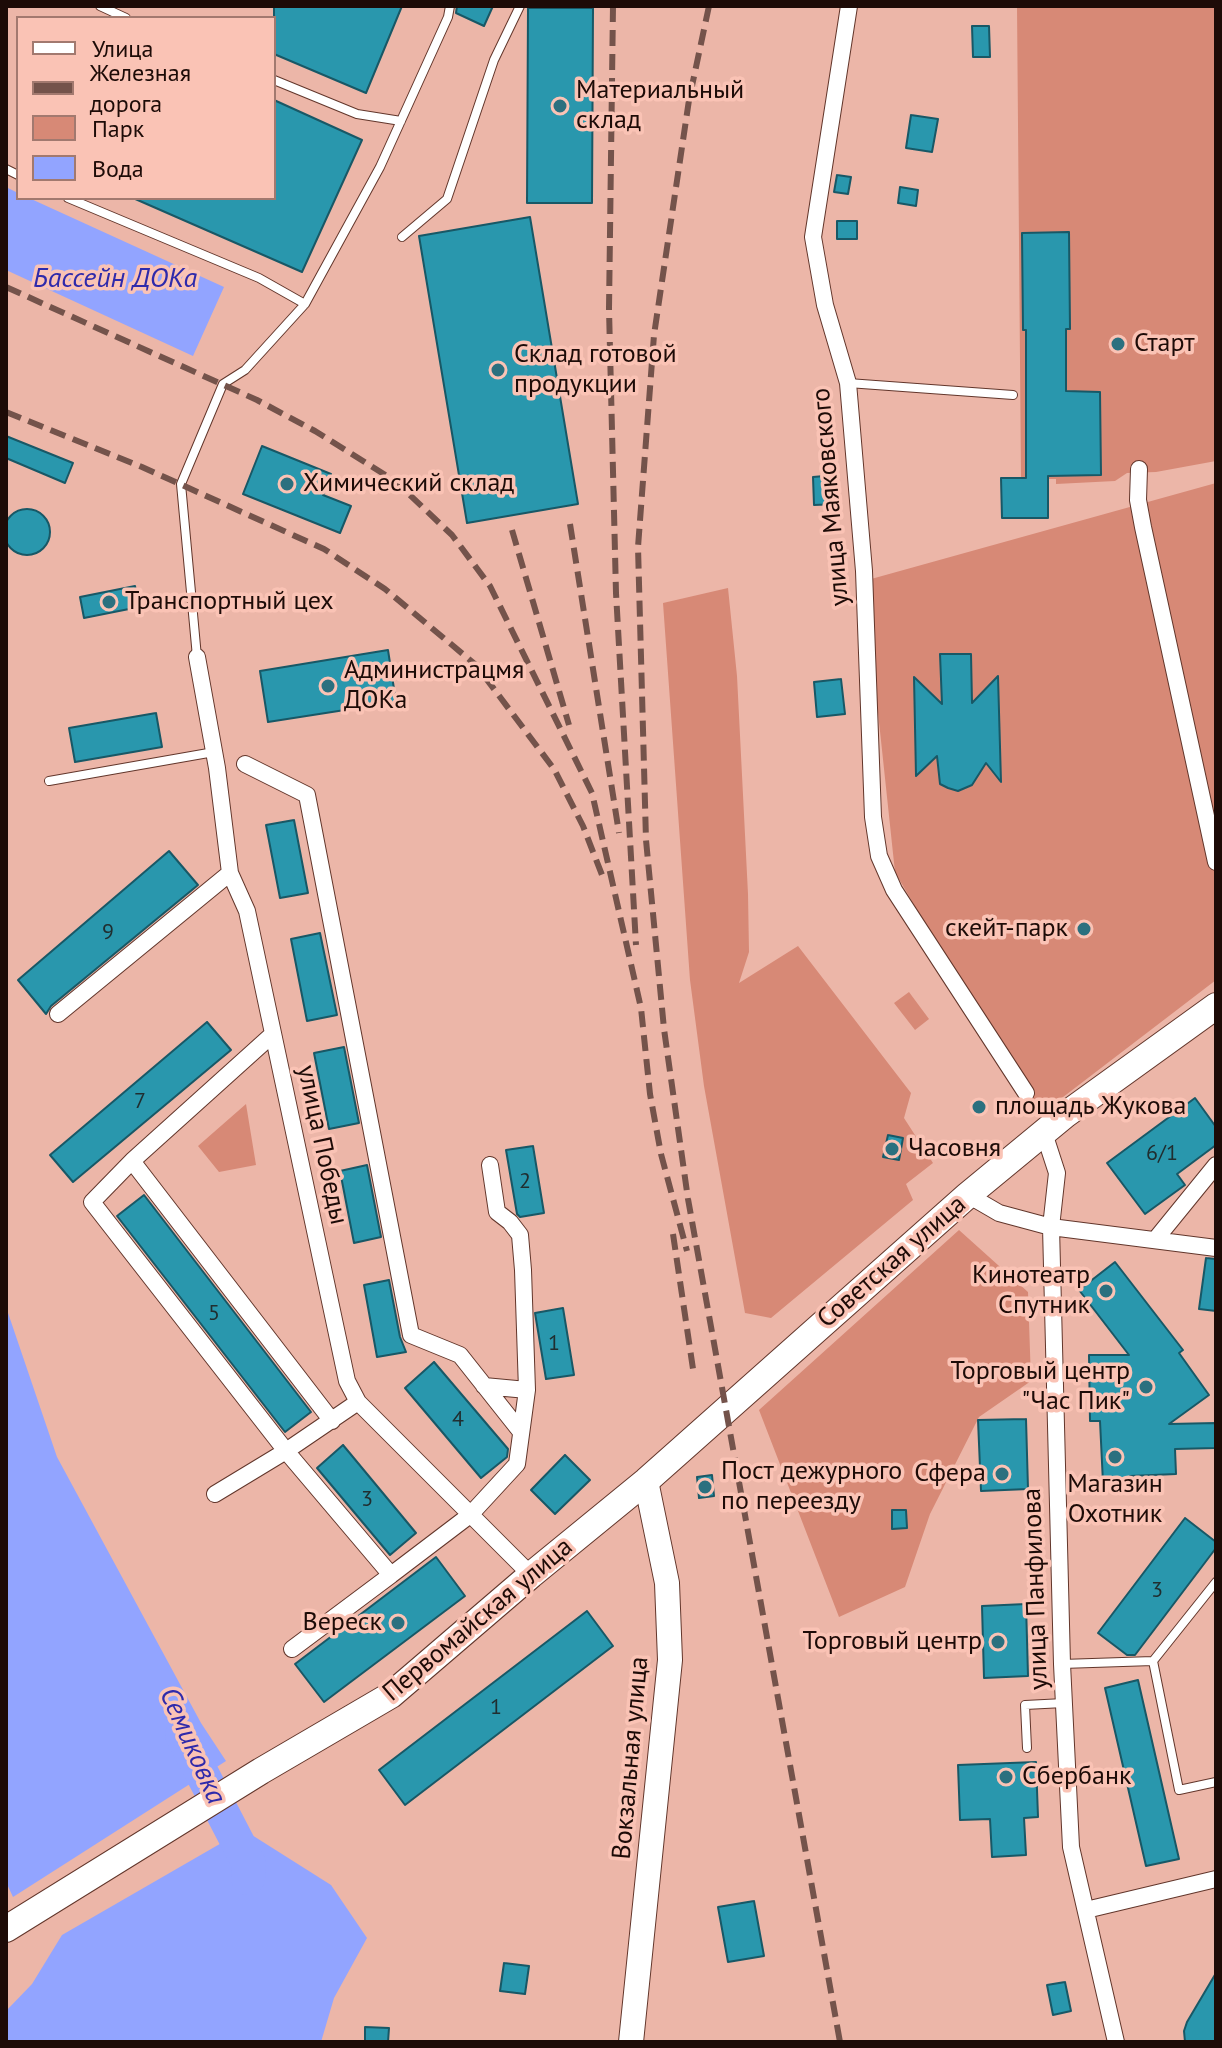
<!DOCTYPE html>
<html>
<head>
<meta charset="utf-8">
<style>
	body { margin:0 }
	#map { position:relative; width:1222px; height:2048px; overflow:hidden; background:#ecb6a8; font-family:"PT Sans",sans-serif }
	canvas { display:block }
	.frame { position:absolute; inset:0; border:8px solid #1d0b07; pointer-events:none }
	.legend { position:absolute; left:16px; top:16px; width:260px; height:184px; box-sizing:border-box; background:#fac3b5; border:2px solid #a2796f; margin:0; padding:10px 14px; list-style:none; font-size:24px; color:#1d0b07 }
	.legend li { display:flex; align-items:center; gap:16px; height:40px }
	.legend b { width:40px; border:2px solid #a2796f }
</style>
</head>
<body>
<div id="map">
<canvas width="1222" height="2048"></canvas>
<div class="frame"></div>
<ul class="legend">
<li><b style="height:10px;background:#fff"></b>Улица</li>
<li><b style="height:10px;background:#74534b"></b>Железная дорога</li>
<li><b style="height:22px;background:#d78976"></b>Парк</li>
<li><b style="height:22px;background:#92a4ff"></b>Вода</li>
</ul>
</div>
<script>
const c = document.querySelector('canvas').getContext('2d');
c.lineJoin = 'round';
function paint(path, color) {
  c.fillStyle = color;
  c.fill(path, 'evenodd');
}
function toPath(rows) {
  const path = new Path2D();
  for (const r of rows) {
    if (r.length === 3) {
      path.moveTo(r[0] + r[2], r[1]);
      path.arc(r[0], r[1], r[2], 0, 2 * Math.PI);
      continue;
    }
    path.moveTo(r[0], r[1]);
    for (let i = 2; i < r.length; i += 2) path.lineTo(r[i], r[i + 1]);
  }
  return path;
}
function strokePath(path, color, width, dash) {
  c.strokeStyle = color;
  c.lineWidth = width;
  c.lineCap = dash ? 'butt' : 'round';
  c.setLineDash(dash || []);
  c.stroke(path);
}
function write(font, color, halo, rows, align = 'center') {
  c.font = font + ' "PT Sans",sans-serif';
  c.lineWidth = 7;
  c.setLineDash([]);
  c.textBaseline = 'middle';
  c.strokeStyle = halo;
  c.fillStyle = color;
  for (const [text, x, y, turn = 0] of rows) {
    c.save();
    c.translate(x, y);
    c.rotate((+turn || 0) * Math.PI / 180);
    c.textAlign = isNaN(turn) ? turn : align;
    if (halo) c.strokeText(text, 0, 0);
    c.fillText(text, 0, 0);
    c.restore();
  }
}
paint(toPath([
	[1017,6,1216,6,1216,461,1156,472,1127,473,1115,481,1056,484,1056,479,1021,479],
	[1216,483,1216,980,1037,1117,895,872,864,581],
	[728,588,737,676,748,894,749,952,739,983,798,946,911,1093,904,1118,933,1163,906,1184,913,1200,771,1318,745,1313,704,1086,690,980,663,603],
	[909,992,929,1019,915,1030,894,1003],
	[246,1104,256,1165,219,1172,198,1146],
	[959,1230,1028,1292,1031,1381,979,1417,930,1514,905,1587,839,1617,759,1410]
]), '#d78976');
paint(toPath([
	[6,187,18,193,18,198,29,198,224,287,193,356,6,270],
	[6,1307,57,1457,201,1723,226,1761,13,1897,6,1882],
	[244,1830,331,1885,367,1938,334,1998,321,2042,6,2042,6,2011,32,1984,62,1935]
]), '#92a4ff');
strokePath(toPath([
	[182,1735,249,1864,248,1878]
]), '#92a4ff', 34);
const building = toPath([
	[274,6,402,6,366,93,274,54,274,6],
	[457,6,493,6,484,26,456,13,457,6],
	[528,8,593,8,592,203,527,203,528,8],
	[972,26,989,26,990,57,973,57,972,26],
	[274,100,362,140,302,272,133,198,274,198,274,100],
	[911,115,938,119,932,152,906,148,911,115],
	[837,175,851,177,848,194,834,192,837,175],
	[900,187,918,190,916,206,898,203,900,187],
	[530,217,578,504,467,523,419,236,530,217],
	[837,221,857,221,857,239,837,239,837,221],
	[1069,232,1070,329,1066,329,1066,391,1100,392,1101,475,1048,476,1048,518,1002,518,1001,478,1026,478,1026,330,1023,330,1022,233,1069,232],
	[6,436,73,463,65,483,6,458,6,436],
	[262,446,331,474,323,495,351,506,340,533,243,494,262,446],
	[836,475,838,504,814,505,813,477,836,475],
	[27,532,23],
	[135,586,139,607,84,618,80,597,135,586],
	[388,650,396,702,268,722,260,671,388,650],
	[940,654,971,654,972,703,998,676,1001,782,986,763,972,785,958,791,948,788,940,784,937,756,916,776,914,677,942,704,940,654],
	[841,679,845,714,817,717,814,682,841,679],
	[156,713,162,747,75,762,69,728,156,713],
	[294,820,308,893,280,898,266,825,294,820],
	[169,851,198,885,51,1006,46,1014,18,980,169,851],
	[320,933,337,1015,307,1021,291,939,320,933],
	[207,1022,231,1050,73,1182,50,1155,207,1022],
	[344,1047,359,1123,329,1129,314,1053,344,1047],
	[1195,1098,1216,1127,1216,1145,1177,1174,1185,1185,1145,1214,1107,1163,1195,1098],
	[888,1135,903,1138,899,1160,883,1157,888,1135],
	[533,1146,544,1213,520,1217,517,1214,506,1150,533,1146],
	[367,1165,381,1237,354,1243,340,1171,367,1165],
	[144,1195,311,1412,285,1432,117,1216,144,1195],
	[1206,1258,1216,1259,1216,1311,1199,1309,1206,1258],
	[1115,1262,1183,1350,1179,1353,1209,1395,1169,1424,1216,1423,1216,1448,1175,1449,1176,1474,1130,1476,1130,1482,1103,1483,1100,1421,1090,1421,1089,1355,1129,1355,1079,1290,1115,1262],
	[389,1280,400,1337,406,1352,377,1357,364,1285,389,1280],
	[563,1308,574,1375,546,1379,535,1313,563,1308],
	[434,1362,508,1449,507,1457,481,1478,405,1388,434,1362],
	[1026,1419,1028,1489,981,1491,978,1420,1026,1419],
	[343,1445,416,1533,390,1555,317,1468,343,1445],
	[565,1455,590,1480,555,1514,531,1490,565,1455],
	[712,1475,714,1496,699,1498,697,1477,712,1475],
	[892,1510,906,1510,907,1528,892,1529,892,1510],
	[1185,1518,1216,1542,1216,1548,1135,1655,1127,1655,1098,1633,1185,1518],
	[436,1557,465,1596,324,1702,295,1664,436,1557],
	[1026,1604,1028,1676,984,1678,982,1606,1026,1604],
	[587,1611,613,1646,405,1805,379,1770,587,1611],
	[1138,1680,1179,1859,1146,1866,1105,1688,1138,1680],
	[1036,1762,1038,1817,1024,1818,1026,1855,992,1857,990,1819,960,1820,958,1765,1036,1762],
	[754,1901,764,1956,728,1962,718,1907,754,1901],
	[504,1963,529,1966,525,1994,500,1991,504,1963],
	[1216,1973,1216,2042,1185,2042,1184,2031,1187,2022,1216,1973],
	[1065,1982,1071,2011,1053,2015,1047,1985,1065,1982],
	[365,2027,389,2028,388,2042,365,2042,365,2027]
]);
paint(building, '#2997ad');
strokePath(building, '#185866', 2);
const lane = toPath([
	[100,6,126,18],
	[274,80,357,114,401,121],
	[6,169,18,175],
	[68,198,259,278,305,304],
	[402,237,447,199,494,60,520,6],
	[848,383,1013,395],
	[197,657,181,484,223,384,245,370,305,304,380,167,448,17,450,6],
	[49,781,214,752],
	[1153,1661,1216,1582],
	[1062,1664,1153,1661,1179,1790,1216,1782],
	[1027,1748,1025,1705,1064,1703]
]);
const street = toPath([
	[849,6,813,237,825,305,848,383,864,571,873,817,879,856,894,890,1026,1093],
	[1139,469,1138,500,1143,527,1216,862],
	[197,657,217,768,230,873,247,911,347,1381,358,1402,531,1575],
	[245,764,307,795,411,1335,460,1355,521,1432],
	[58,1014,230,873],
	[1044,1133,1057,1173,1051,1227,1062,1664,1071,1847,1116,2042],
	[132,1161,273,1034],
	[968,1195,999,1213,1051,1227,1216,1248],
	[1155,1240,1216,1165],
	[484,1386,527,1390],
	[332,1421,132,1161,92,1202,286,1451,391,1575,470,1515,517,1464,527,1390,523,1270,520,1235,510,1222,497,1212,490,1165],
	[215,1494,286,1451,358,1402],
	[292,1649,391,1575],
	[1086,1910,1216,1879]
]);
const secondary = toPath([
	[631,2042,670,1660,667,1583,646,1481]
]);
const primary = toPath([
	[6,1929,261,1771,391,1695,531,1575,646,1481,968,1195,1065,1115,1216,1006]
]);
strokePath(lane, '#62362b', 10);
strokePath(street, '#62362b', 18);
strokePath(secondary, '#62362b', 26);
strokePath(primary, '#62362b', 28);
strokePath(lane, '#fff', 8);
strokePath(street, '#fff', 16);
strokePath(secondary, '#fff', 24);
strokePath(primary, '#fff', 26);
strokePath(toPath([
	[613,6,609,309,616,593,636,945],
	[709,6,689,100,654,335,638,547,646,840,664,1029,688,1199,840,2042],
	[6,287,257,400,315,431,395,481,452,535,490,586,592,793,641,1008,650,1094,661,1154,687,1251],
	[6,412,142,467,324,549,385,589,476,665,554,769,583,826,602,875],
	[570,524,619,833],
	[512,530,569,725],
	[673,1234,693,1369]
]), '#74534b', 6, [16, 8]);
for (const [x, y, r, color] of [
	[560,106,8,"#2b707f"],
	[1118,344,8,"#2b707f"],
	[498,370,8,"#2b707f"],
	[287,484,8,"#2b707f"],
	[109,602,8,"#2b707f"],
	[328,686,8,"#2b707f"],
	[1084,929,8,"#2b707f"],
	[979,1107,8,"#2b707f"],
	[892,1149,8,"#2b707f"],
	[1106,1291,8,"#2b707f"],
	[1146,1387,8,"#2b707f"],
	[1115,1457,8,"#2b707f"],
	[1002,1474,8,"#2b707f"],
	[705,1487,8,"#2b707f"],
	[398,1623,8,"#2b707f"],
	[998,1642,8,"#2b707f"],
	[1006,1777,8,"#2b707f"]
]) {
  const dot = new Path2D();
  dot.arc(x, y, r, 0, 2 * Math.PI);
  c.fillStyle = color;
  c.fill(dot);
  strokePath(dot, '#fac3b5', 3);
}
write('22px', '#202e30', null, [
	["9",108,933],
	["7",140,1102],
	["6/1",1162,1154],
	["2",525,1182],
	["5",214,1314],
	["1",554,1344],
	["4",458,1420],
	["3",367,1500],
	["3",1157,1591],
	["1",496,1708]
]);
write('26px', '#1d0b07', '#fac3b5', [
	["Материальный",576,91],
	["склад",576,121],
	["Старт",1134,344],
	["Склад готовой",514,355],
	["продукции",514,385],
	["Химический склад",303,484],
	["Транспортный цех",125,602],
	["Администрацмя",344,671],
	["ДОКа",344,701],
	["скейт-парк",1068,929,"right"],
	["площадь Жукова",995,1107],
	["Часовня",908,1149],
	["Кинотеатр",1090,1276,"right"],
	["Спутник",1090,1306,"right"],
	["Торговый центр",1130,1372,"right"],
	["\"Час Пик\"",1130,1402,"right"],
	["Пост дежурного",721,1472],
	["по переезду",721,1502],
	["Сфера",986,1474,"right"],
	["Магазин",1115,1485,"center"],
	["Охотник",1115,1515,"center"],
	["Вереск",382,1623,"right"],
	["Торговый центр",982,1642,"right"],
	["Сбербанк",1022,1777]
], 'left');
write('26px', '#1d0b07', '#fac3b5', [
	["улица Маяковского",831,497,-95],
	["улица Победы",322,1145,78],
	["Советская улица",892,1262,-41],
	["улица Панфилова",1036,1589,-92],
	["Первомайская улица",478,1620,-40],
	["Вокзальная улица",631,1758,-85]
]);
write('italic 28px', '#2f2aab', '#fac3b5', [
	["Бассейн ДОКа",115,279],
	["Семиковка",192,1746,66]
]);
</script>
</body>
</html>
